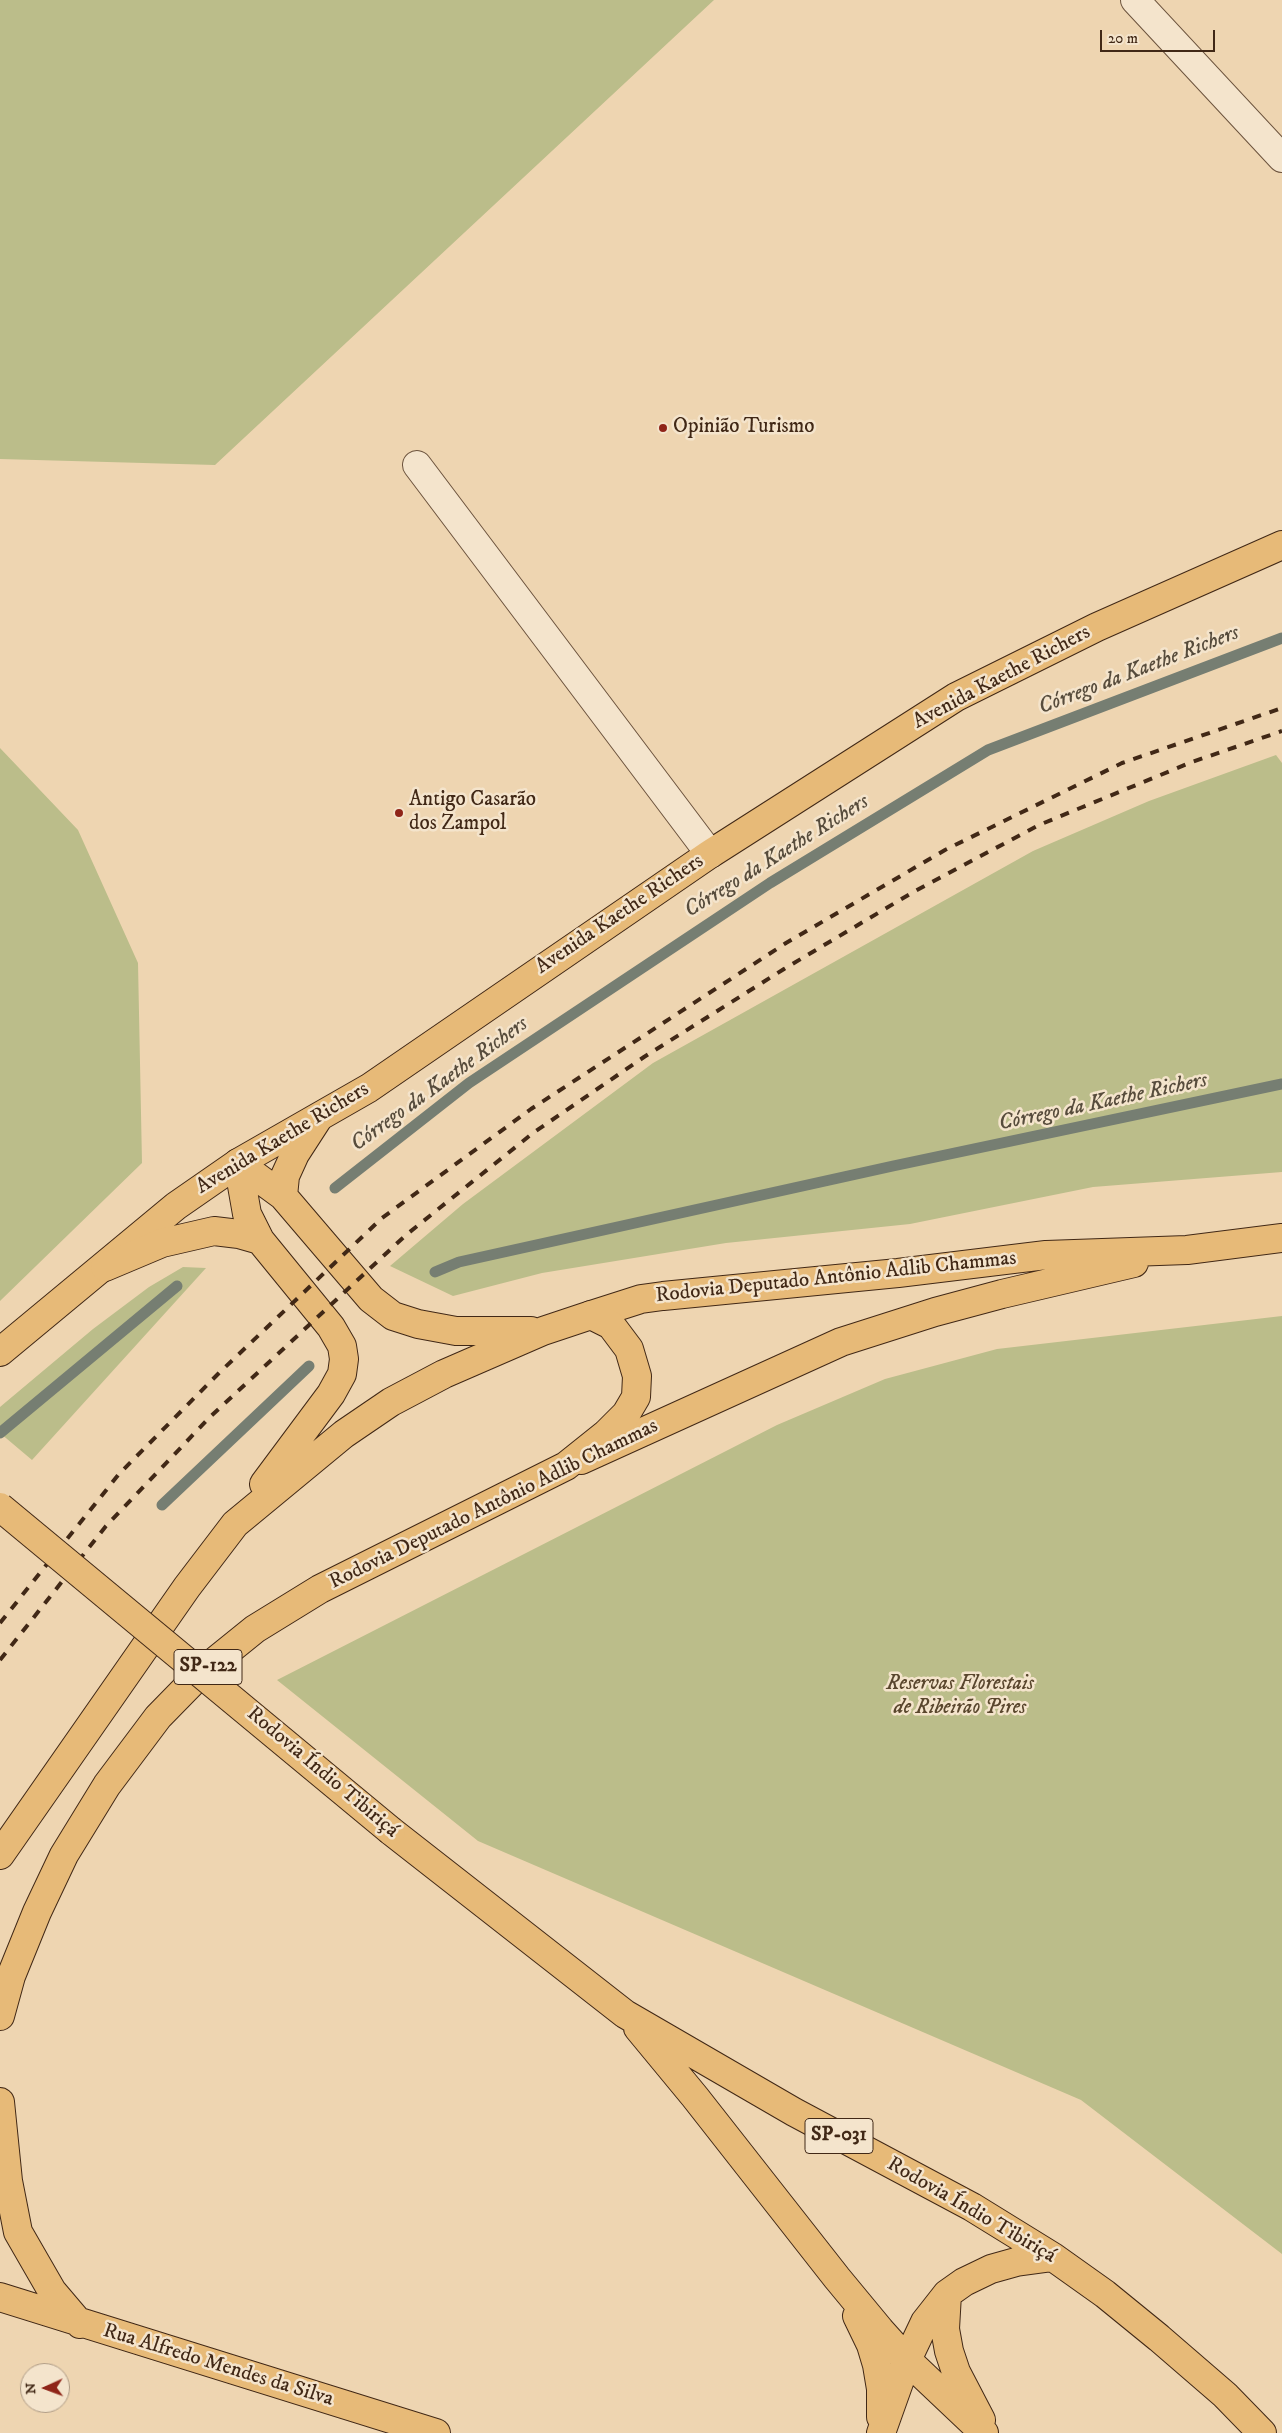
<!DOCTYPE html>
<html>
<head>
<meta charset="utf-8">
<style>
	body { margin:0 }
	#map { position:relative; width:1282px; height:2433px; overflow:hidden; background:#eed5b1; font-family:"IM FELL DW Pica",serif }
	canvas { display:block }
	.north { position:absolute; left:20px; top:2363px; width:50px; height:50px; box-sizing:border-box; background:#f4e4cc; border:1px solid #ac9983; border-radius:50%; rotate:268deg; font-size:14px; font-weight:700; line-height:20px; text-align:center; color:#412816 }
	.north::after { content:''; display:block; margin:auto; width:18px; height:22px; background:#8f2418; clip-path:polygon(50% 0,100% 100%,50% 72%,0 100%) }
	.scale { position:absolute; left:1100px; top:30px; width:115px; height:22px; box-sizing:border-box; border:2px solid #412816; border-top:0; padding-left:6px; font-size:15px; line-height:18px; white-space:nowrap; color:#412816; -webkit-text-stroke:4px #f4e4cc; paint-order:stroke }
</style>
</head>
<body>
<div id="map">
<canvas width="1282" height="2433"></canvas>
<div class="north">N</div>
<div class="scale">20 m</div>
</div>
<script>
const c = document.querySelector('canvas').getContext('2d');
c.lineJoin = 'round';
function paint(path, color) {
  c.fillStyle = color;
  c.fill(path, 'evenodd');
}
function toPath(rows) {
  const path = new Path2D();
  for (const r of rows) {
    path.moveTo(r[0], r[1]);
    for (let i = 2; i < r.length; i += 2) path.lineTo(r[i], r[i + 1]);
  }
  return path;
}
function strokePath(path, color, width, dash) {
  c.strokeStyle = color;
  c.lineWidth = width;
  c.lineCap = dash ? 'butt' : 'round';
  c.setLineDash(dash || []);
  c.stroke(path);
}
function write(font, color, halo, rows, align = 'center') {
  c.font = font + ' "IM FELL DW Pica",serif';
  c.lineWidth = 5;
  c.setLineDash([]);
  c.textBaseline = 'middle';
  c.strokeStyle = halo;
  c.fillStyle = color;
  for (const [text, x, y, turn = 0] of rows) {
    c.save();
    c.translate(x, y);
    c.rotate((+turn || 0) * Math.PI / 180);
    c.textAlign = isNaN(turn) ? turn : align;
    if (halo) c.strokeText(text, 0, 0);
    c.fillText(text, 0, 0);
    c.restore();
  }
}
paint(toPath([
	[0,0,714,0,215,465,0,459],
	[0,748,78,830,138,963,142,1163,0,1301],
	[1276,755,1282,763,1282,1172,1093,1187,910,1224,726,1243,542,1273,453,1296,390,1266,463,1204,653,1063,1033,851,1149,801],
	[183,1267,206,1268,32,1460,0,1433,0,1407,93,1329,149,1287],
	[1282,1316,1282,2254,1081,2100,478,1841,277,1680,777,1425,885,1379,997,1349]
]), '#bbbd8a');
strokePath(toPath([
	[335,1188,469,1083,770,883,988,750,1282,638],
	[435,1272,459,1262,893,1166,1282,1084],
	[0,1433,177,1286],
	[162,1505,309,1366]
]), '#767e72', 11);
const minor = toPath([
	[1135,0,1282,158],
	[417,465,710,854]
]);
const major = toPath([
	[591,1315,641,1299,663,1296,898,1273,1046,1255,1187,1250,1282,1238],
	[0,1352,176,1206,238,1163,369,1088,710,854,956,697,1097,627,1282,545],
	[581,1460,841,1342,935,1312,1002,1294,1134,1263]
]);
const highway = toPath([
	[238,1163,247,1214,260,1240,331,1327,342,1346,344,1359,342,1374,331,1394,264,1484],
	[238,1163,283,1196,371,1299,393,1316,418,1324,456,1331,531,1331],
	[283,1196,285,1176,295,1154,317,1120],
	[105,1267,162,1243,214,1231,239,1234,260,1240],
	[391,1831,625,2014,794,2112,972,2207,1053,2257,1105,2294,1159,2338,1225,2395,1262,2433],
	[0,1855,187,1587,235,1524,344,1434,391,1402,444,1374,543,1331,591,1315,611,1325,629,1349,637,1376,636,1397,626,1414,606,1434,566,1466,320,1589,255,1629,203,1671,158,1717,107,1785,64,1855,37,1912,11,1976,0,2016],
	[638,2028,695,2097,837,2278,880,2330,907,2360,984,2433],
	[0,2102,8,2181,18,2232,52,2291,80,2324],
	[947,2294,945,2329,949,2351,956,2372,981,2420],
	[0,2297,436,2433],
	[857,2316,871,2345,877,2365,881,2389,881,2417],
	[881,2433,907,2360,925,2322,947,2294,964,2282,991,2269,1016,2262,1053,2257]
]);
strokePath(minor, '#6c533d', 30);
strokePath(major, '#412816', 30);
strokePath(highway, '#412816', 30);
strokePath(minor, '#f4e4cc', 28);
strokePath(major, '#e7ba78', 28);
strokePath(highway, '#e7ba78', 28);
strokePath(toPath([
	[0,1623,119,1474,219,1373,382,1218,531,1109,786,943,945,850,1122,763,1282,708],
	[0,1660,106,1526,210,1417,406,1235,533,1133,644,1057,784,969,915,891,1039,825,1192,762,1282,731]
]), '#412816', 4, [9, 9]);
const highwayBridge = toPath([
	[0,1507,391,1831]
]);
strokePath(highwayBridge, '#412816', 30, []);
strokePath(highwayBridge, '#e7ba78', 28);
for (const [x, y, r, color] of [
	[663,428,5,"#8f2418"],
	[399,813,5,"#8f2418"]
]) {
  const dot = new Path2D();
  dot.arc(x, y, r, 0, 2 * Math.PI);
  c.fillStyle = color;
  c.fill(dot);
  strokePath(dot, '#f4e4cc', 2);
}
for (const [x, y, w] of [
	[208,1667,68],
	[839,2136,68]
]) {
  const box = new Path2D();
  box.roundRect(x - w / 2, y - 17.5, w, 35, 4);
  c.fillStyle = '#f4e4cc';
  c.fill(box);
  strokePath(box, '#412816', 1);
}
write('bold 20px', '#412816', null, [
	["SP-122",208,1667],
	["SP-031",839,2136]
]);
write('21px', '#412816', '#f4e4cc', [
	["Opinião Turismo",673,428],
	["Antigo Casarão",409,801],
	["dos Zampol",409,825]
], 'left');
write('21px', '#412816', '#f4e4cc', [
	["Avenida Kaethe Richers",1002,678,-28],
	["Avenida Kaethe Richers",620,915,-34],
	["Avenida Kaethe Richers",283,1139,-31],
	["Rodovia Deputado Antônio Adlib Chammas",836,1278,-6],
	["Rodovia Deputado Antônio Adlib Chammas",494,1505,-26],
	["Rodovia Índio Tibiriçá",322,1773,40],
	["Rodovia Índio Tibiriçá",971,2211,30],
	["Rua Alfredo Mendes da Silva",218,2366,17]
]);
write('italic 21px', '#59462d', '#f4e4cc', [
	["Reservas Florestais",960,1685],
	["de Ribeirão Pires",960,1709]
]);
write('italic 22px', '#574c3c', '#f4e4cc', [
	["Córrego da Kaethe Richers",1139,671,-21],
	["Córrego da Kaethe Richers",777,857,-32],
	["Córrego da Kaethe Richers",440,1085,-36],
	["Córrego da Kaethe Richers",1103,1103,-12]
]);
</script>
</body>
</html>
